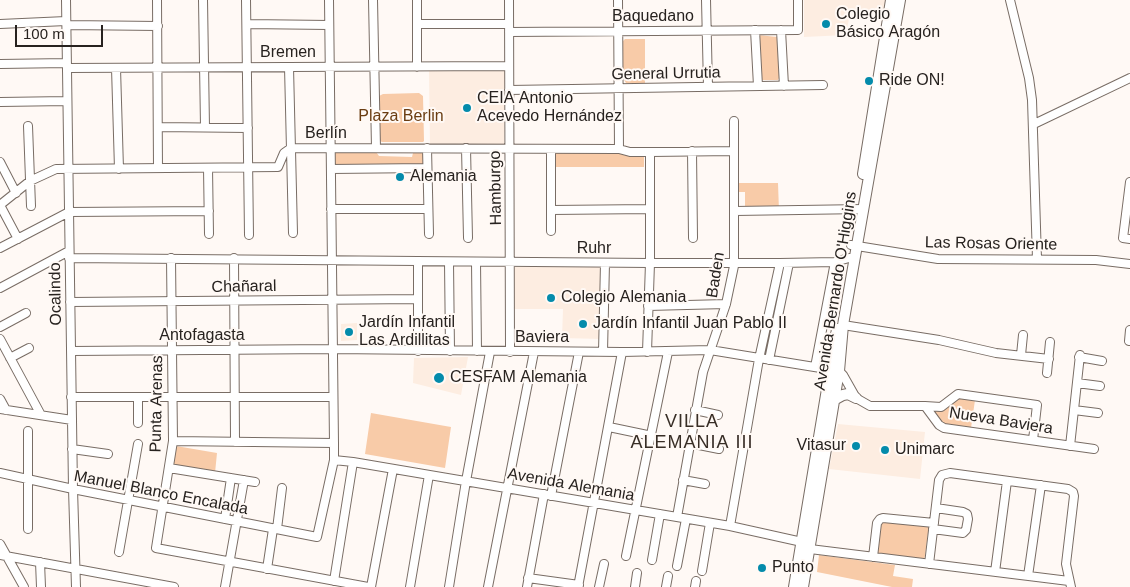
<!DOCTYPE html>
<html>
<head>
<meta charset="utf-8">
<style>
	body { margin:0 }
	#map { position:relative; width:1130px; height:587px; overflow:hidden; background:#fff9f5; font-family:Helvetica,sans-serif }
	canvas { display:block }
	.scale { position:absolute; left:15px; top:25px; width:88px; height:22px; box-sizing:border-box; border:2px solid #27221f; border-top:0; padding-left:6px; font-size:15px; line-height:18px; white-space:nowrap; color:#27221f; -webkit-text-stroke:4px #fff9f5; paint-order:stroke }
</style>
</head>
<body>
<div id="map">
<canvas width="1130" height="587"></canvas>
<div class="scale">100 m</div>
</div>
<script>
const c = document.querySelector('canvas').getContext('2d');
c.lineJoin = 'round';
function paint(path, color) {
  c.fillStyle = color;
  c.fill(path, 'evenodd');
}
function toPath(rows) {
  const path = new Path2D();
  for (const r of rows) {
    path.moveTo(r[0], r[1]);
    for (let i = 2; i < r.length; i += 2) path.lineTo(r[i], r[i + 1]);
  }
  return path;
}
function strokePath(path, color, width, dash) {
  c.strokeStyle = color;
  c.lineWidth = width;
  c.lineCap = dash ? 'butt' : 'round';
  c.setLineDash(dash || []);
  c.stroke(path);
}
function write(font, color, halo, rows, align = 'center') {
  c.font = font + ' Helvetica,sans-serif';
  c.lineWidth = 4;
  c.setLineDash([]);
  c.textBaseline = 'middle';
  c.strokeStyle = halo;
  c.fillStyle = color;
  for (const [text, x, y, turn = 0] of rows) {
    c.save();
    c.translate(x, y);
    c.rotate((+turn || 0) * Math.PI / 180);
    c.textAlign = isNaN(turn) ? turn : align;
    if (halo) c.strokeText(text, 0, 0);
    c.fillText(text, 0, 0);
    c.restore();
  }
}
paint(toPath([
	[804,0,888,0,887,13,850,13,846,35,804,37],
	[505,70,504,145,430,146,429,71],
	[514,267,603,267,602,339,562,338,563,309,514,309],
	[357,323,357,340,341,341,341,324],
	[468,357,461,395,413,383,414,358],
	[838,424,925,432,920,479,829,469]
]), '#fdede1');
paint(toPath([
	[758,35,777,37,780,76,778,80,760,80],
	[625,39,645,39,645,83,626,83,623,78,622,42],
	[419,93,423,96,424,141,423,142,382,142,380,141,379,96,383,94],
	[374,149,379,156,412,157,414,149,424,149,424,165,333,167,333,151],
	[553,153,644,153,644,167,553,167],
	[734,183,778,183,779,211,745,212,745,192,735,192],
	[958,397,975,400,971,428,948,426,941,423,931,409],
	[371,413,451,427,445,468,365,454],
	[176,446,217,453,215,473,173,466],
	[883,521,929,526,925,556,924,559,876,554,880,523],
	[819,555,895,565,893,576,913,579,912,587,892,587,817,572]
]), '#f8cba8');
const minor = toPath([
	[66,0,73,489,76,587],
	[157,0,158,168],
	[203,0,205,127],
	[246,0,249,235],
	[373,0,376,148],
	[509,0,510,352],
	[618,0,619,149],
	[706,0,708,87],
	[1010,0,1029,78,1032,100,1037,259],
	[0,24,66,21],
	[247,24,329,25],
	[418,24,509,24],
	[67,25,158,26],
	[755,30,758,86],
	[781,30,784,86],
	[509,32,798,30,798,0],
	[0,64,67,63],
	[289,67,293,233],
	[417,67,417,0],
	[67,68,509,66],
	[116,68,119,169],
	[509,90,823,85],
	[0,102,67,101],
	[1034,124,1130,78],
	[28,126,31,206],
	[159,127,248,128],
	[427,148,429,234],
	[466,148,468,238],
	[692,151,693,238],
	[0,162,16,193],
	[208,168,209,234],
	[331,169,427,168],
	[1130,182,1123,238,1130,239],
	[0,205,30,181,56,169,278,167,284,153,291,148,619,149,630,152,650,152,734,151],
	[0,205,18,239],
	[331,209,428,209],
	[551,210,650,209],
	[735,211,864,209],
	[551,231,551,149],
	[851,245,938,259,1096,260,1130,264],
	[0,248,69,212,209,211],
	[69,258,650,263,780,263,835,262,849,258,855,258],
	[171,258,173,441,156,548,368,587],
	[234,258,235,442],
	[418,262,418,351],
	[449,262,450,351],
	[476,262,477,351],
	[0,288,69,251],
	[70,302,418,299],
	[648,306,726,304],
	[843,325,939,340,996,353,1049,359],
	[0,327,26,313],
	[0,339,41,415],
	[1129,341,1130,330],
	[71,351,333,349,622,352,710,350,839,371,843,375,856,398,870,406,925,406,939,425,944,428,1094,449],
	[603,352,605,263],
	[647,352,650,263,650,152],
	[1021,355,1023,335],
	[1079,357,1102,361],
	[10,358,29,348],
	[769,360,789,263],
	[815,367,835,262],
	[1047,373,1050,342],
	[1077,383,1100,386],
	[71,397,333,397],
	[138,397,138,423],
	[0,399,6,410],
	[925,406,941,407,958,394,1037,405,1033,440],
	[0,409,72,420],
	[695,410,718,415],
	[1074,410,1098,413],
	[609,427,652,436],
	[28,431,28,529],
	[173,441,334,443],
	[689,443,719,449],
	[1070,446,1080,355],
	[72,449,108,454],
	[334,460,353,462,730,526,802,542,810,549,1069,581],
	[169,468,255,482],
	[0,473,73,489,317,537,334,460,334,443,329,0],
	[683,480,705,484],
	[551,496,579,352],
	[677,517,703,372,726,304,734,266,734,121],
	[225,519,231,478],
	[730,526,759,359,780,263],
	[277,529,282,488],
	[933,529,963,533,966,530,968,519,967,514,963,512,936,508],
	[0,544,24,587],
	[119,552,138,444],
	[0,555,174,587],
	[626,556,668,352],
	[873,557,877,523,880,519,883,518,934,523],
	[652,560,660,514],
	[40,562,41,587],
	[929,564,939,480,942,475,950,473,1068,489,1073,492,1074,496,1066,564,1071,587],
	[677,566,686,519],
	[267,569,273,529],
	[702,571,710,523],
	[995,572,1007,481],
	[1028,576,1041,485],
	[528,578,579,585],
	[334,581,353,462],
	[225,587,244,480],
	[371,587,393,469],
	[410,587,429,475],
	[449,587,466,481,490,352],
	[488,587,534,352],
	[527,587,544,494],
	[578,587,622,352],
	[599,587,604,564],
	[635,587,637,573],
	[666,587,668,576],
	[695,587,696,581]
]);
const major = toPath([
	[863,174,891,0],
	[834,400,843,395,848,394,856,398],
	[794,587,837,329],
	[803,587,839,371,843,325,900,0]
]);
strokePath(minor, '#796d65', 10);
strokePath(major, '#796d65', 12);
strokePath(minor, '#fff', 8);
strokePath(major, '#fff', 10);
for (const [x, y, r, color] of [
	[826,24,5,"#048bab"],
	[869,81,5,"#048bab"],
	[467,108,5,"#048bab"],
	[400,177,5,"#048bab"],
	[551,298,5,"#048bab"],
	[583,324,5,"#048bab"],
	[349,332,5,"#048bab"],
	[439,378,6,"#048bab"],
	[856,446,5,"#048bab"],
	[885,450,5,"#048bab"],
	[762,568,5,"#048bab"]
]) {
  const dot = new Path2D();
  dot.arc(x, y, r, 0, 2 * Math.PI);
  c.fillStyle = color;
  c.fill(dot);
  strokePath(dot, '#fff9f5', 2);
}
write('16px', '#27221f', '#fff9f5', [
	["Colegio",836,15],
	["Básico Aragón",836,33],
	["Ride ON!",879,81],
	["CEIA Antonio",477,99],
	["Acevedo Hernández",477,117],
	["Alemania",410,177],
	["Colegio Alemania",561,298],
	["Jardín Infantil",359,323],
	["Las Ardillitas",359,341],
	["Jardín Infantil Juan Pablo II",593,324],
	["CESFAM Alemania",450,378],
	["Vitasur",846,446,"right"],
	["Unimarc",895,450],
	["Punto",772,568]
], 'left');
write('16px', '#27221f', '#fff9f5', [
	["Baquedano",653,17],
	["Bremen",288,53],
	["General Urrutia",666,74,-1],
	["Berlín",326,134],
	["Hamburgo",496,188,-91],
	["Las Rosas Oriente",991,244,1],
	["Ruhr",594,249],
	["Baden",716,275,-81],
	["Chañaral",244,287,-1],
	["Avenida Bernardo O'Higgins",836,291,-81],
	["Ocalindo",56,294,-91],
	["Antofagasta",202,336],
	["Baviera",542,338],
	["Punta Arenas",157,404,-89],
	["Nueva Baviera",1001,421,9],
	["Avenida Alemania",571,485,10],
	["Manuel Blanco Encalada",161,493,11]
]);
write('16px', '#6a3c11', '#fff9f5', [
	["Plaza Berlin",401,117]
]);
c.letterSpacing = '1px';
write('18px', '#382e26', '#fff9f5', [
	["VILLA",692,422],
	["ALEMANIA III",692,443]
]);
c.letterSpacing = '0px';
</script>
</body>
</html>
